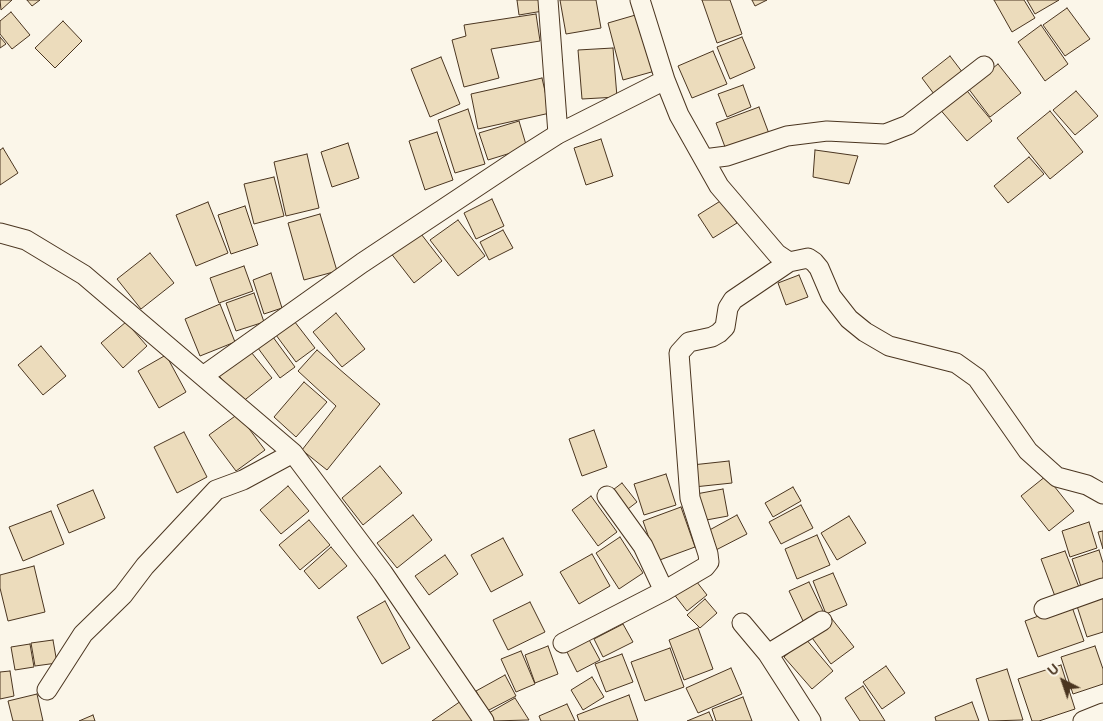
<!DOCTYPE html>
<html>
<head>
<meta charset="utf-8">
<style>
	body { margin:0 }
	#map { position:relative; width:1103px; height:721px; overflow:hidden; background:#fbf6e9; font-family:"DM Sans",sans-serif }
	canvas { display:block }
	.north { position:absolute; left:1038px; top:656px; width:50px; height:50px; -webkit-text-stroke:4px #fbf6e9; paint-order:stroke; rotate:319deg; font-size:14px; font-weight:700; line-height:20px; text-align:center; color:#4a3520 }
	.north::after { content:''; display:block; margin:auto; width:18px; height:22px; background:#4a3520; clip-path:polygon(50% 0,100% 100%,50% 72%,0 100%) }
</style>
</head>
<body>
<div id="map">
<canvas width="1103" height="721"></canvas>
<div class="north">U</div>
</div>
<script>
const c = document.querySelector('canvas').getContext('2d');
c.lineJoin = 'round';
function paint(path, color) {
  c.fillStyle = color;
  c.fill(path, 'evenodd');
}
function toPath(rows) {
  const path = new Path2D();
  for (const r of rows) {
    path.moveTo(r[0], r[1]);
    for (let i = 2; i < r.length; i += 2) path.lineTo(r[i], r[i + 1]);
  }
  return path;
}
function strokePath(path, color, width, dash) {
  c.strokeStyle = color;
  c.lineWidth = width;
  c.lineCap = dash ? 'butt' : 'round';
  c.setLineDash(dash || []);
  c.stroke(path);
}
const building = toPath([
	[0,0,12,0,1,10,0,0],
	[27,0,40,0,32,6,27,0],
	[517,0,541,0,543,11,519,15,517,0],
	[560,0,596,0,601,28,566,34,560,0],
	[702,0,730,0,742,34,717,43,702,0],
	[752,0,767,0,755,6,752,0],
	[994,0,1024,0,1035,18,1012,32,994,0],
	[1027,0,1059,0,1035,14,1027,0],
	[1067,8,1090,39,1065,56,1043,25,1067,8],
	[11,12,30,35,12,49,0,34,0,21,11,12],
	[536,14,540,41,491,49,499,78,464,87,452,40,466,36,464,25,536,14],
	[639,14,655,71,623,80,608,23,639,14],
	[63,21,82,41,55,68,35,48,63,21],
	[1041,25,1068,64,1045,81,1018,42,1041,25],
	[0,37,6,44,0,48,0,37],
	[742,37,755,68,730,79,717,47,742,37],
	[613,48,617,97,582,99,578,50,613,48],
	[713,51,727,84,692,98,678,66,713,51],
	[950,56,966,77,937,98,922,78,950,56],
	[441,57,460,104,430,117,411,69,441,57],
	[998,64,1021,93,990,117,968,88,998,64],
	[542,78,550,113,478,129,471,94,542,78],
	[743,85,751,107,727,117,718,94,743,85],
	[963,86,992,121,967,141,938,107,963,86],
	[1076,91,1098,116,1075,135,1053,110,1076,91],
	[759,107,771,139,728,155,716,123,759,107],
	[468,109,485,164,455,173,438,120,468,109],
	[1050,111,1083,152,1050,179,1017,138,1050,111],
	[519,121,527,148,488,160,479,133,519,121],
	[437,132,453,180,425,190,409,141,437,132],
	[601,139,613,176,586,185,574,148,601,139],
	[348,143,359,178,332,187,321,152,348,143],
	[3,148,18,173,0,185,0,150,3,148],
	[815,150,858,156,849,184,813,177,815,150],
	[307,154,319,208,286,216,274,162,307,154],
	[1029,157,1044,174,1008,203,994,186,1029,157],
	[274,177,284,216,254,224,244,184,274,177],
	[492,199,504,226,476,239,464,213,492,199],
	[722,200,737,223,713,238,698,215,722,200],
	[208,202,228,253,196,266,176,215,208,202],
	[245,206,258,245,231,254,218,215,245,206],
	[320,214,337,271,304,280,288,223,320,214],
	[458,220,485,256,458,276,430,240,458,220],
	[418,230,442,261,414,283,390,252,418,230],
	[503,230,513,248,489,260,480,242,503,230],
	[150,253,174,283,141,309,117,279,150,253],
	[244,266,253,291,219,303,210,278,244,266],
	[271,273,282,308,264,314,253,280,271,273],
	[799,275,808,297,786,305,778,283,799,275],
	[254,293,264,322,236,331,226,303,254,293],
	[220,304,235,342,200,356,185,319,220,304],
	[336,313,365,349,342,367,313,332,336,313],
	[291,317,315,348,296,362,273,331,291,317],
	[126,322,147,346,123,368,101,343,126,322],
	[270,333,295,367,280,378,255,344,270,333],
	[41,346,66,376,43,395,18,365,41,346],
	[247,347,272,378,241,403,216,372,247,347],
	[317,350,380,404,327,470,302,450,336,406,298,371,317,350],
	[166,355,186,392,159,408,138,371,166,355],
	[304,382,327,402,296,437,274,417,304,382],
	[238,414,265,450,236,471,209,435,238,414],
	[594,430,607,467,582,476,569,439,594,430],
	[184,432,207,477,177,493,154,447,184,432],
	[729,461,732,483,694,487,692,465,729,461],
	[380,466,402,493,363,525,342,498,380,466],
	[666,474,676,505,644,515,634,484,666,474],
	[1046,476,1074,511,1049,531,1021,496,1046,476],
	[622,483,637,502,624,512,609,493,622,483],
	[288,486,309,511,281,534,260,510,288,486],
	[793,487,801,501,773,517,765,503,793,487],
	[723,489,728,516,701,521,696,494,723,489],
	[93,490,105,518,69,533,57,505,93,490],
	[591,496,617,532,598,546,572,510,591,496],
	[801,505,813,528,781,544,769,522,801,505],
	[681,507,695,547,657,561,643,521,681,507],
	[51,511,64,544,23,561,9,527,51,511],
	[413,515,432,540,397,568,377,543,413,515],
	[737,515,747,534,714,551,704,533,737,515],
	[849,516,866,543,837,560,821,533,849,516],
	[309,520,330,545,300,570,279,545,309,520],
	[1089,522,1097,548,1070,557,1062,531,1089,522],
	[1103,531,1103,549,1098,532,1103,531],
	[817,535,830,565,797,579,785,549,817,535],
	[620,537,643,573,619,589,596,553,620,537],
	[503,538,523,575,491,592,471,555,503,538],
	[331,547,347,566,319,589,304,571,331,547],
	[1099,550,1103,563,1103,586,1083,593,1072,559,1099,550],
	[1065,551,1080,590,1056,599,1041,559,1065,551],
	[592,554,610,586,579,604,560,572,592,554],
	[445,555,458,574,429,595,415,576,445,555],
	[34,566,45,612,8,621,0,588,0,575,34,566],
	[833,573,847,605,826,614,813,581,833,573],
	[693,577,707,595,687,611,673,593,693,577],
	[809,582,824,613,804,623,789,591,809,582],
	[1103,595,1103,632,1087,637,1076,603,1103,595],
	[705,599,717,613,700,628,687,615,705,599],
	[385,601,410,648,382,664,357,617,385,601],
	[530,602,545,632,508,650,493,620,530,602],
	[1071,604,1084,641,1038,657,1025,621,1071,604],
	[832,619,854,647,831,664,810,635,832,619],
	[623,624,633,642,603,657,594,639,623,624],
	[698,628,713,669,684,680,669,640,698,628],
	[587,636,600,660,577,672,565,648,587,636],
	[805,638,833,671,812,689,784,657,805,638],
	[53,640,57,663,35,666,31,643,53,640],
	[30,644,34,667,15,670,11,647,30,644],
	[548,646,558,674,535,683,525,655,548,646],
	[1095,646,1103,669,1103,684,1073,694,1061,657,1095,646],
	[670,648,684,687,645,701,631,662,670,648],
	[521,651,535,684,516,692,501,659,521,651],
	[622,654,633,682,606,692,595,664,622,654],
	[1061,665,1075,709,1039,721,1032,721,1018,679,1061,665],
	[886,666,905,693,882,709,863,682,886,666],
	[731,668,742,694,698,713,686,688,731,668],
	[1007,669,1023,720,989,721,976,679,1007,669],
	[10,671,14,696,0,699,0,672,10,671],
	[505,675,516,696,487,711,476,691,505,675],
	[592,677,604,697,583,710,571,690,592,677],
	[863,686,885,721,860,721,845,698,863,686],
	[37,694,43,721,13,721,8,701,37,694],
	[629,695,638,721,579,721,577,715,629,695],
	[743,697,752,721,716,721,712,709,743,697],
	[515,698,529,720,491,721,487,714,515,698],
	[461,701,474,721,432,721,461,701],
	[972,702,979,721,936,721,935,717,972,702],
	[567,704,575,721,541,721,539,716,567,704],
	[709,712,713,721,687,721,709,712],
	[93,715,95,721,79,721,93,715]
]);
paint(building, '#ecdcbc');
strokePath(building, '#4a3520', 1);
const street = toPath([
	[548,0,558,134],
	[640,0,665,80,679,115,719,186,777,254,789,262,808,258,814,262,819,268,831,296,849,319,865,332,889,346,956,363,977,378,1028,451,1057,477,1087,485,1103,494],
	[704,159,727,156,787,136,827,131,885,134,908,125,984,66],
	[0,233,26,240,84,275,293,453,383,573,484,721],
	[203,376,362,263,517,160,558,134,665,80],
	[607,496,643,546,664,591],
	[1044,609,1103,588],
	[742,623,768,654,811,721],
	[563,643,664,591,705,567,709,562,708,554,690,498,679,353,689,342,712,337,719,333,725,327,728,308,733,300,789,262],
	[768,654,822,621],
	[47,690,83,634,123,595,145,566,216,490,243,480,293,453],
	[1083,721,1103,713]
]);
strokePath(street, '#4a3520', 21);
strokePath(street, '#fbf6e9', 19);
</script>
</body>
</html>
